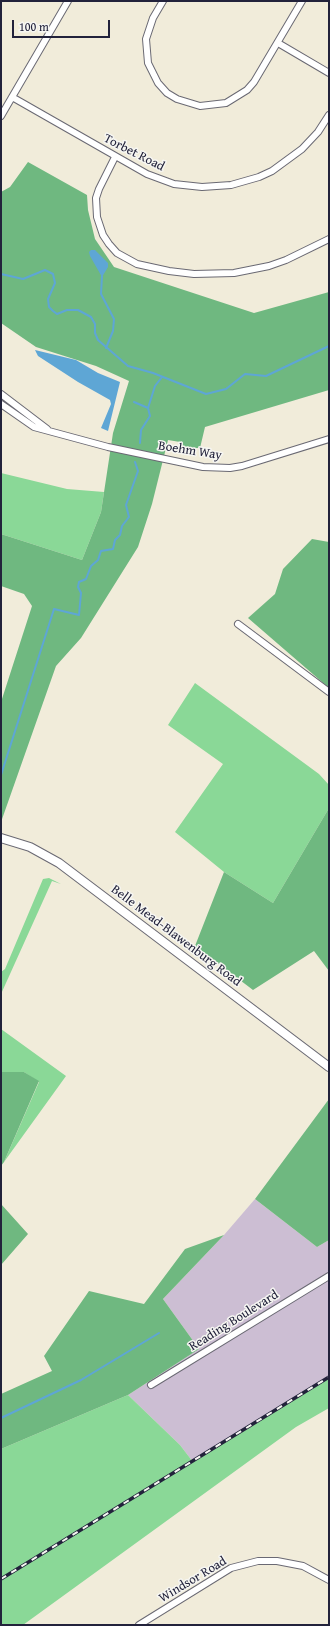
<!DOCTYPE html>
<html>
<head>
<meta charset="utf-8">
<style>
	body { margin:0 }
	#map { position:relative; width:330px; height:1626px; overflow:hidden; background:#f1ecda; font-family:"Gentium Book Plus",serif }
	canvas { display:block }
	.frame { position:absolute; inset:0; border:2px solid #22223b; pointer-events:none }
	.scale { position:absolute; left:12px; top:20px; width:98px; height:18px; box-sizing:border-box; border:2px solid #22223b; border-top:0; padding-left:5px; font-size:12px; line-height:14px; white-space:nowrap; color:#22223b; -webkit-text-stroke:3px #f6f6f2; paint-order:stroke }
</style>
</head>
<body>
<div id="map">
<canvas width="330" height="1626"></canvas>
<div class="frame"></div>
<div class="scale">100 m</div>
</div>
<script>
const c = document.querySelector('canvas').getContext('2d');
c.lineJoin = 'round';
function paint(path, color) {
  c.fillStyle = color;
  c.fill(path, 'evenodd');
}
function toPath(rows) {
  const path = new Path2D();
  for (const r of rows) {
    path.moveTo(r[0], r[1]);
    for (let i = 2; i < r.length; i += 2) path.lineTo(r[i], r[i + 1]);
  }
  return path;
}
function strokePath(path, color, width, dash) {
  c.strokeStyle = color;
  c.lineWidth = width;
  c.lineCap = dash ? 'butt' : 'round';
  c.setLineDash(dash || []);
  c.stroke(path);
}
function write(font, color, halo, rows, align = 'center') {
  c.font = font + ' "Gentium Book Plus",serif';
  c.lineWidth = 3;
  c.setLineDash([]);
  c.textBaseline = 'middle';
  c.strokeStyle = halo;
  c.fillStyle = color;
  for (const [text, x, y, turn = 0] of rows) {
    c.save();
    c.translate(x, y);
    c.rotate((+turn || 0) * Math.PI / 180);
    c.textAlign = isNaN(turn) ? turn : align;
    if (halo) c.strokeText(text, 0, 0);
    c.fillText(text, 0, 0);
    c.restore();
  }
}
paint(toPath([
	[255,1199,317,1247,329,1240,329,1377,193,1462,180,1445,128,1395,199,1349,163,1299,224,1235]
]), '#ccbed3');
paint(toPath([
	[1,473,67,489,104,492,101,512,82,560,1,534],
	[195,683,319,774,329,785,329,808,273,903,224,872,175,832,223,764,168,725],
	[49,878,61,884,52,881,1,994,1,972,5,969,43,879],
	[1,1029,66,1076,4,1162,39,1082,24,1072,1,1072],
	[329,1377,329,1408,296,1427,23,1625,1,1625,1,1449,128,1395,180,1445,193,1462]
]), '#8ad897');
paint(toPath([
	[28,162,87,195,88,210,95,239,114,267,254,313,329,292,329,390,205,427,200,448,185,448,180,442,168,440,152,504,138,547,81,638,56,666,1,822,1,702,32,606,24,594,1,586,1,534,82,560,101,512,113,433,129,381,96,366,36,347,1,323,1,192,10,187],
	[312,539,329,542,329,688,248,618,275,594,283,569],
	[329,808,329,971,314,951,253,990,195,946,224,872,273,903],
	[1,1072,24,1072,39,1081,4,1162,1,1166],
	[329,1099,329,1240,317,1247,255,1199],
	[1,1204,28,1234,1,1265],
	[224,1235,163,1299,199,1349,128,1395,1,1449,1,1394,52,1371,44,1356,89,1291,144,1304,185,1249]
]), '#6fb880');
paint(toPath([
	[91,250,95,250,108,263,108,267,102,277,90,256,89,252],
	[35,350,76,360,98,373,120,382,108,431,101,428,111,404,110,400,78,382,38,356]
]), '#5ea6d5');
strokePath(toPath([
	[1,274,23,279,45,270,53,274,55,283,48,299,49,307,53,311,57,314,67,310,78,310,91,317,95,324,95,333,98,340,128,366,153,373,206,394,226,389,245,374,266,376,329,346],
	[102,276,101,294,114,319,113,331,106,348],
	[134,402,148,408],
	[140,443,141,430,150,416,148,408,155,386,162,377],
	[1,775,54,609,79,615,81,593,78,587,79,582,86,579,91,566,98,560,101,551,113,549,115,540,120,535,122,526,129,517,126,505,138,471,135,462],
	[1,1418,81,1380,159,1333]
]), '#5ea6d5', 2);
const minor = toPath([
	[163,1,153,18,146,39,148,63,158,83,167,93,177,99,200,106,226,103,247,90,254,82,302,1],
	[278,43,329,73],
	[12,97,147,174,174,184,202,187,231,185,259,177,272,171,302,149,318,132,329,115],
	[1,116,68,1],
	[115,157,99,189,96,198,97,217,103,235,109,244,117,253,137,264,169,271,194,274,234,273,269,266,286,260,329,239],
	[1,394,47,429],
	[1,404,34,427,108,447,203,467,230,468,242,466,329,439],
	[238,624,329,692],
	[151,1385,329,1276],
	[139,1625,231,1568,258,1561,277,1561,303,1566,329,1580]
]);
const tertiary = toPath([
	[1,838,30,847,59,863,329,1067]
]);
strokePath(minor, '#6a6973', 8);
strokePath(tertiary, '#6a6973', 10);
strokePath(minor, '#fff', 6);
strokePath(tertiary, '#fff', 8);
const rail = toPath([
	[1,1579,329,1377]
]);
strokePath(rail, '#22223b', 3.5);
strokePath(rail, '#f6f6f2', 2, [6]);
write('13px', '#22223b', '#f6f6f2', [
	["Torbet Road",134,153,27],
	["Boehm Way",190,451,9],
	["Belle Mead-Blawenburg Road",176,936,37],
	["Reading Boulevard",234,1321,-32],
	["Windsor Road",193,1580,-31]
]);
</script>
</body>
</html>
